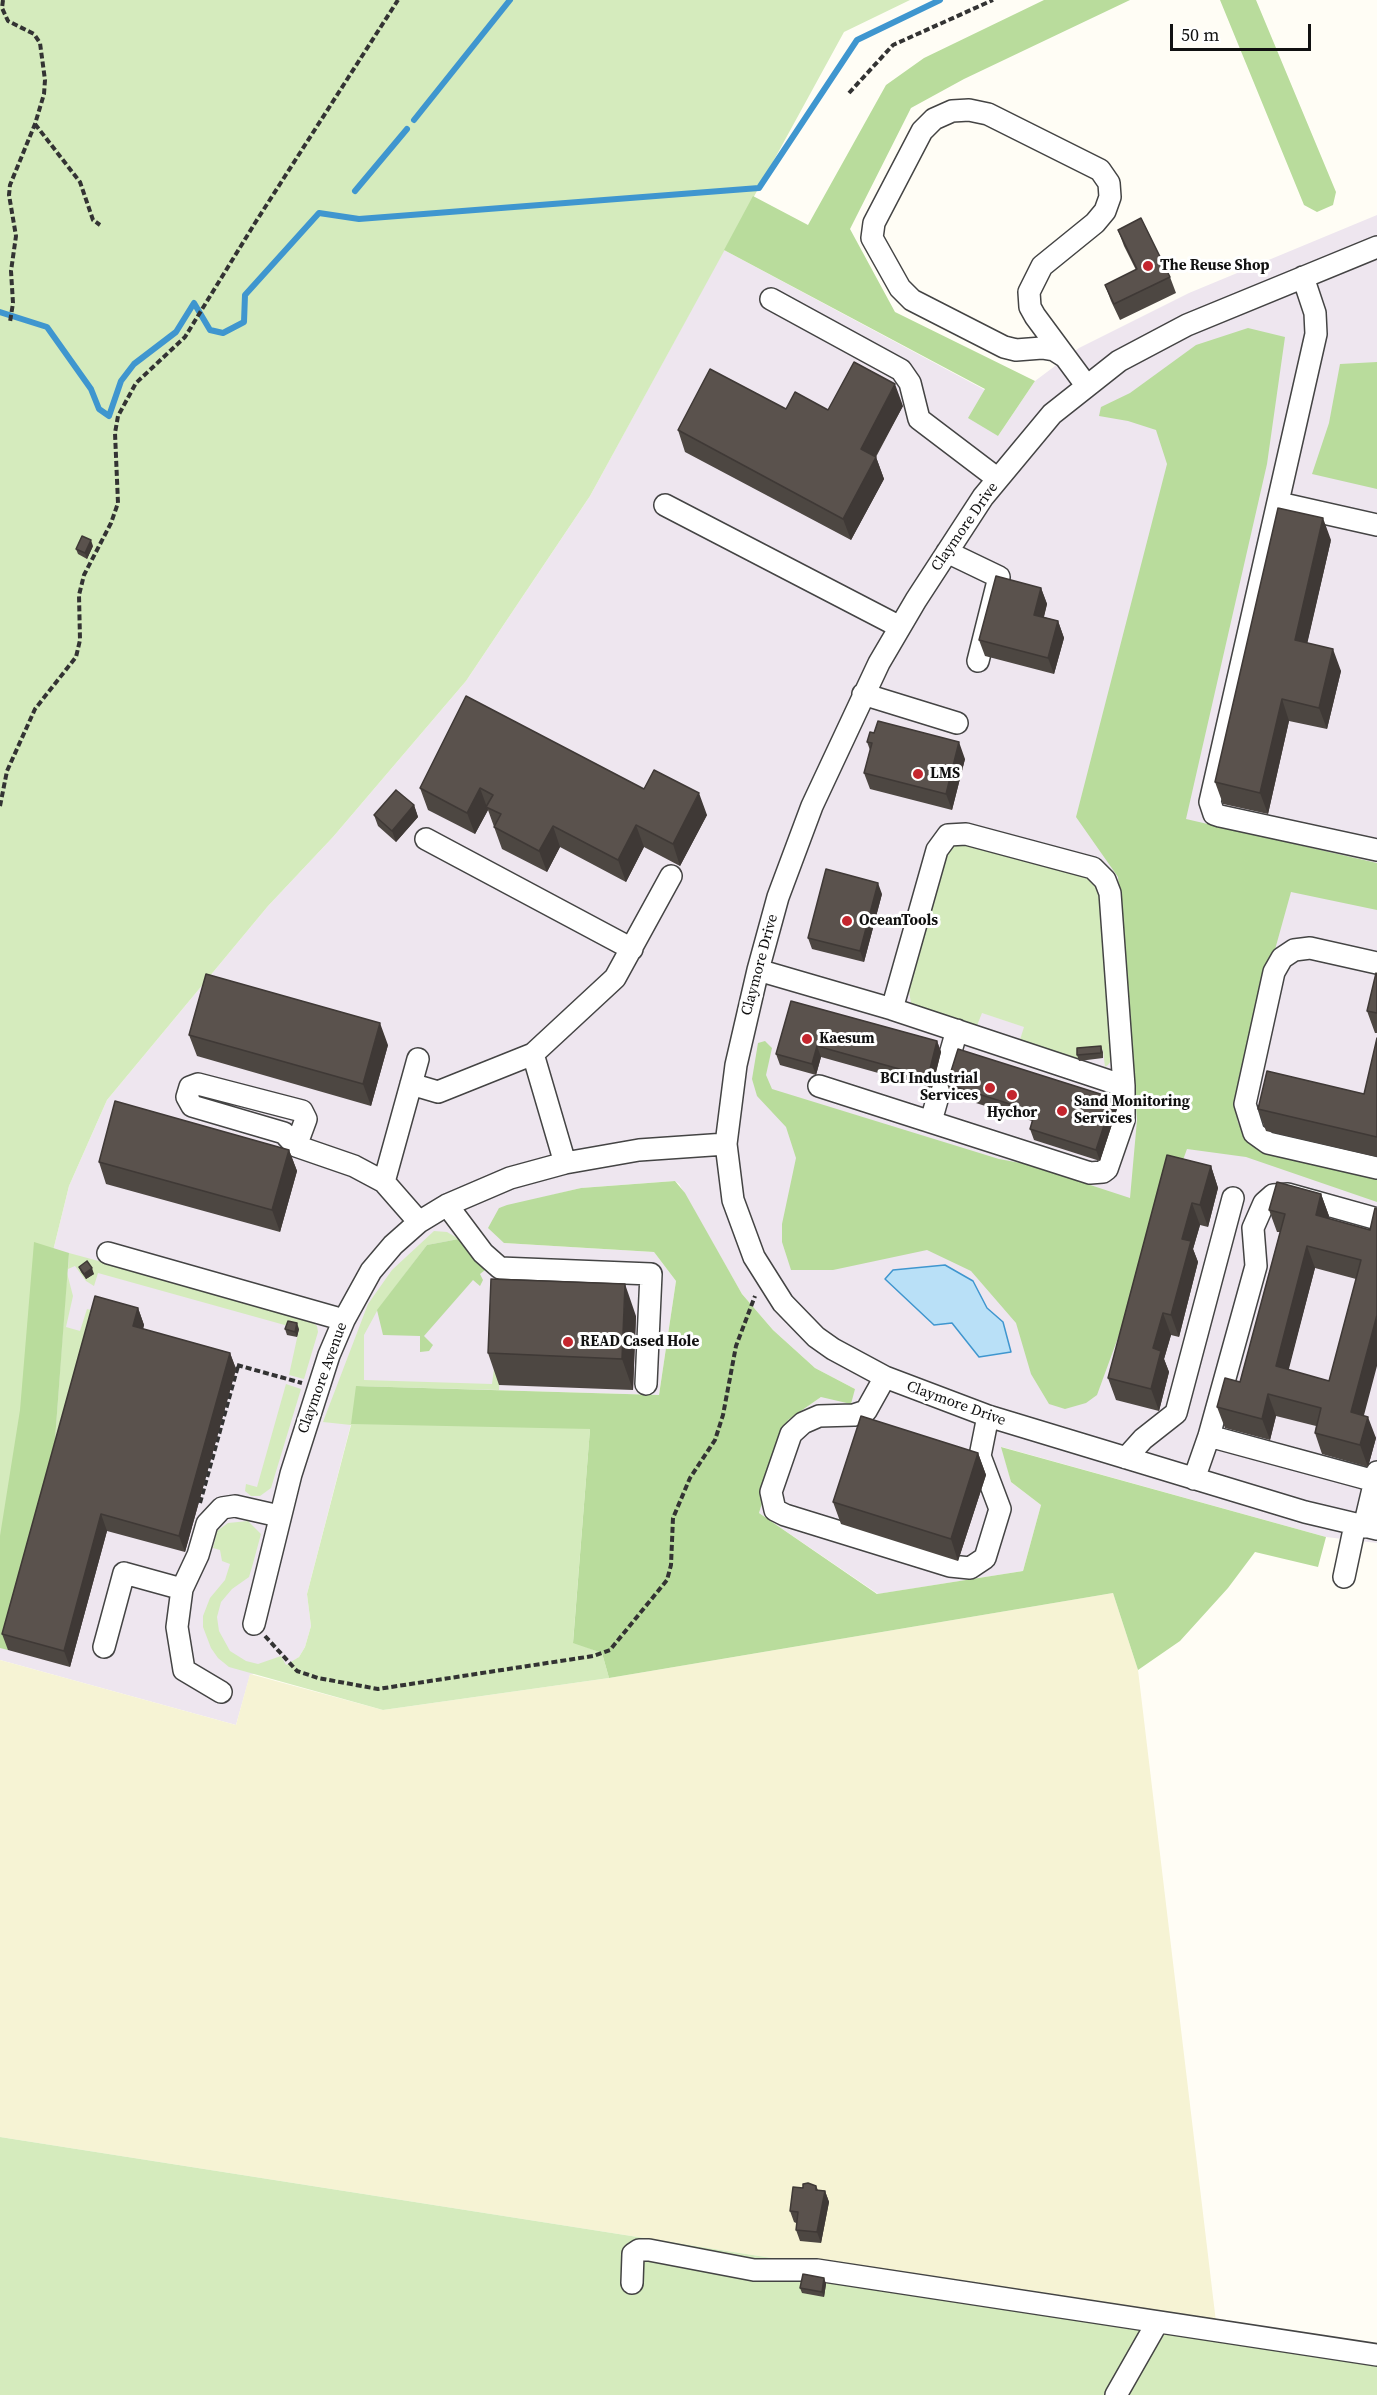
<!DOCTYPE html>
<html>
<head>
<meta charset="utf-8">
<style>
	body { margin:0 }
	#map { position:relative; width:1377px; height:2395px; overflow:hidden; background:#fffdf5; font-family:"Source Serif 4",serif }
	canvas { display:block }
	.scale { position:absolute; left:1170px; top:24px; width:141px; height:27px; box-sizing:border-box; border:3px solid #111; border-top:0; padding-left:8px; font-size:18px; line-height:21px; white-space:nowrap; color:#111; -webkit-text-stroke:4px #fff; paint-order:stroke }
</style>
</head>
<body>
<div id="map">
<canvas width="1377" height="2395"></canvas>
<div class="scale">50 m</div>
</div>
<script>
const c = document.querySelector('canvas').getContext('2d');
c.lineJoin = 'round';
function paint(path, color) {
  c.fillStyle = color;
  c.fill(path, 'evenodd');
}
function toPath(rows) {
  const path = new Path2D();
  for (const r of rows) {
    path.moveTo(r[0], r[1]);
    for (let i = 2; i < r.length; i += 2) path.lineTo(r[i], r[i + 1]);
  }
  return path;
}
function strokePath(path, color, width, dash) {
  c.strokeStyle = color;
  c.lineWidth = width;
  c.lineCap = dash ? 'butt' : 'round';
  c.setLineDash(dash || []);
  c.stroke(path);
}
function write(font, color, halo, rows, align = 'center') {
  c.font = font + ' "Source Serif 4",serif';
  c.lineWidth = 6;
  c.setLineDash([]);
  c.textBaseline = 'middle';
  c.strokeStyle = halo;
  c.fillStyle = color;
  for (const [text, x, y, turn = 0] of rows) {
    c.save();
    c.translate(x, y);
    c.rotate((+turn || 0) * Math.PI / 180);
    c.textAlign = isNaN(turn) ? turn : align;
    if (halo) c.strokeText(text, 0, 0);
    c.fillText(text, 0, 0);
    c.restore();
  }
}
paint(toPath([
	[1377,215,1377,1543,1326,1537,1002,1447,1011,1482,1041,1505,1023,1571,878,1594,759,1513,788,1420,821,1397,855,1389,815,1368,773,1330,742,1294,679,1184,675,1181,581,1188,499,1208,504,1243,654,1252,676,1281,659,1395,356,1386,351,1424,307,1594,311,1626,305,1647,299,1657,290,1664,250,1675,236,1725,0,1660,0,1607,52,1255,69,1186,107,1100,268,906,333,837,466,681,590,496,724,250,985,390,998,436,1035,381,1079,348,1189,293]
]), '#eee6ef');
paint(toPath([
	[1113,1593,1138,1670,1216,2322,797,2262,0,2137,0,1660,236,1725,250,1674,383,1710,609,1678]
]), '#f6f3d4');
paint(toPath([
	[0,0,910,0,844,32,590,496,466,681,333,837,268,906,107,1100,69,1186,52,1255,0,1607],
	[958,842,1082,872,1099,883,1113,1058,1108,1065,1105,1067,1103,1050,1078,1052,1078,1062,1019,1043,1024,1027,982,1013,976,1028,915,1007,911,1003,909,991,946,854],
	[434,1231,447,1232,459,1239,427,1245,377,1311,364,1335,364,1380,492,1384,494,1368,500,1368,499,1390,356,1386,590,1429,573,1642,602,1653,609,1678,383,1710,229,1667,218,1658,211,1648,203,1627,203,1616,210,1598,225,1580,230,1564,222,1561,220,1550,213,1548,217,1531,228,1523,248,1521,261,1534,252,1567,249,1577,232,1589,221,1602,217,1617,219,1631,230,1651,246,1661,258,1664,281,1656,286,1665,299,1657,305,1647,311,1626,307,1594,351,1425,323,1422,368,1304,392,1270],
	[69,1253,305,1317,317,1326,318,1332,304,1379,289,1375,299,1329,98,1273,94,1286,86,1281,75,1266,68,1269],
	[67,1273,73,1296,66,1327,80,1331,87,1309,95,1311,52,1482],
	[286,1384,301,1389,271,1488,260,1496,251,1496,245,1491,246,1484,257,1487],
	[0,2137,797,2262,1151,2313,1109,2395,0,2395],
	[1175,2316,1377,2345,1377,2395,1128,2395]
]), '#d5ebbd');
paint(toPath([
	[1044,0,1130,0,964,79,911,108,850,229,895,312,1035,381,998,436,968,418,985,389,724,250,753,196,808,225,886,85,924,58],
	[1220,0,1256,0,1336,192,1333,205,1317,212,1304,205],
	[1248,328,1285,337,1267,464,1186,819,1377,863,1377,910,1291,892,1244,1061,1235,1105,1238,1123,1249,1140,1377,1174,1377,1202,1246,1157,1187,1149,1097,1395,1086,1403,1065,1409,1049,1404,1031,1374,1016,1323,971,1271,927,1250,833,1270,791,1270,782,1242,782,1224,796,1158,786,1127,757,1096,752,1079,758,1043,765,1041,772,1048,766,1075,772,1089,999,1159,1026,1164,1130,1198,1137,1120,1118,877,1076,817,1167,464,1156,430,1128,421,1099,416,1101,407,1130,393,1196,345],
	[1377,362,1377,489,1312,474,1329,423,1340,364],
	[675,1181,685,1193,742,1294,773,1330,815,1368,855,1389,851,1404,821,1397,788,1420,759,1513,877,1594,1023,1571,1041,1505,1011,1482,1001,1447,1326,1537,1318,1567,1255,1552,1228,1588,1180,1641,1138,1670,1113,1593,609,1678,602,1653,573,1643,590,1429,351,1424,356,1386,659,1395,676,1281,654,1252,504,1243,488,1228,499,1208,507,1205,581,1188],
	[459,1239,485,1270,480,1274,483,1280,480,1286,473,1280,424,1336,433,1345,429,1351,420,1352,420,1336,383,1335,377,1310,427,1245],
	[34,1242,69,1253,51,1493,8,1650,0,1648,0,1536,20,1410]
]), '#b9dc9c');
const water = toPath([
	[945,1265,973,1281,987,1308,1003,1322,1011,1352,979,1357,952,1323,934,1325,885,1279,893,1270,945,1265]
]);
paint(water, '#b9e0f7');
strokePath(water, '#3f96cf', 1.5);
strokePath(toPath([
	[414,120,510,0],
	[355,191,407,129],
	[0,312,47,327,91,389,99,409,109,416,121,381,134,364,176,332,194,303,210,330,223,333,244,322,245,295,319,213,359,219,759,188,857,40,940,0]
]), '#3f96cf', 6);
const minor = toPath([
	[1377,247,1187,325,1119,361,1052,414,983,497,916,600,879,663,812,806,778,897,758,970,736,1065,726,1144,733,1200,754,1257,783,1303,816,1337,833,1349,885,1377,988,1416,1305,1512,1377,1529],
	[1303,277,1315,313,1316,334,1210,802,1214,814,1220,816,1377,850],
	[771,299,901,370,910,383,919,419,998,479],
	[1065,357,1054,350,1042,348,1016,350,1004,347,912,300,900,288,872,238,874,223,922,131,934,119,952,111,969,110,988,114,1100,170,1109,183,1110,197,1105,211,1095,223,1042,266,1029,292,1030,307,1035,316,1086,385],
	[1279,503,1377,525],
	[665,505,900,627],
	[947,552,999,577,978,661],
	[863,694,957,723],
	[426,839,632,949],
	[1377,963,1310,948,1294,950,1282,958,1274,972,1245,1104,1254,1133,1268,1143,1377,1168],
	[758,970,892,1009,1124,1086],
	[533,1054,565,1163],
	[411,1084,438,1092,533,1054,615,978,671,876],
	[819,1086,1090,1173,1103,1172,1107,1169,1124,1120,1124,1086,1110,893,1105,880,1093,868,966,834,948,835,937,850,892,1009],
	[931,1121,957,1030],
	[296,1146,306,1119,302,1111,198,1084,190,1087,187,1097,192,1106,284,1133,296,1146,354,1166,384,1182,419,1222],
	[384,1182,418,1059],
	[447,1205,483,1253,500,1268,651,1274,646,1384],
	[108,1253,344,1320],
	[885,1377,866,1411,854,1415,819,1416,803,1423,791,1434,771,1492,775,1510,785,1515,950,1566,970,1568,985,1558,1000,1509,980,1456,988,1416],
	[1209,1436,1375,1481],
	[1126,1458,1143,1439,1176,1413,1233,1198],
	[1194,1479,1209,1436,1256,1266,1253,1228,1264,1203,1273,1195,1288,1194,1377,1219],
	[1364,1527,1377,1472],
	[1344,1577,1355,1525],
	[254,1624,291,1474,329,1355,344,1320,371,1271,393,1245,419,1222,447,1205,510,1178,565,1163,639,1150,726,1144],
	[104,1647,124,1573,182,1589],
	[221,1692,184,1670,177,1627,182,1589,198,1555,207,1524,222,1508,235,1506,279,1516],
	[632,2283,633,2254,639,2250,649,2250,754,2270,817,2270,1377,2355],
	[1116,2395,1157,2323]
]);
strokePath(minor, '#444', 24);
strokePath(toPath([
	[3,0,2,8,8,21,34,34,40,43,45,80,44,94,35,124,10,185,9,195,16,236,11,271,13,303,10,322],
	[849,93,893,45,993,0],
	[35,124,80,182,93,220,100,225],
	[0,806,7,771,35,709,76,657,80,640,79,595,84,575,111,523,118,503,115,433,118,416,136,383,185,337,255,223,398,0],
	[237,1365,302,1383],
	[200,1503,238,1366],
	[265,1636,297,1671,318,1678,378,1689,593,1656,610,1650,667,1580,671,1565,673,1518,690,1478,715,1440,723,1415,736,1346,755,1296]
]), '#333', 4, [6, 3]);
strokePath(minor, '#fff', 21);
paint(toPath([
	[1118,230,1170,277,1176,293,1120,320,1111,301,1105,285,1136,270,1124,246],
	[903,406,876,457,884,479,851,540,685,452,678,430,786,409,828,410],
	[1331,540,1307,643,1341,671,1327,729,1289,721,1268,814,1223,804,1215,782],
	[93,546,87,559,78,554,76,549],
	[1041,588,1047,604,1044,617,1058,621,1064,638,1054,674,985,656,979,640],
	[867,742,965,759,952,810,870,789,864,773,870,750],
	[420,788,644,789,707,815,680,866,644,847,626,882,560,847,547,872,502,849,488,810,475,834,428,810],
	[414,805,418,817,396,842,378,826,374,815],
	[882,894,864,962,812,949,808,938],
	[1377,974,1377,1033,1375,1033,1367,1011],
	[791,1001,937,1041,941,1052,932,1088,821,1057,816,1075,780,1065,776,1054],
	[189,1035,388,1045,371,1106,197,1056],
	[1377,1038,1377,1157,1266,1131,1258,1109,1364,1094],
	[1101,1046,1103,1052,1103,1058,1079,1061,1077,1055],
	[947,1084,1113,1098,1117,1109,1100,1161,1034,1140,1030,1129,1032,1121,951,1095],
	[289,1150,297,1171,280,1232,106,1184,99,1162],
	[1167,1155,1211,1166,1218,1188,1208,1227,1200,1225,1193,1249,1198,1262,1179,1337,1171,1335,1164,1359,1169,1372,1159,1411,1116,1400,1108,1378],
	[1321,1194,1329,1216,1328,1219,1370,1230,1363,1415,1376,1438,1368,1467,1322,1454,1315,1433,1316,1426,1276,1416,1270,1440,1225,1428,1217,1407,1240,1382,1280,1232,1277,1232,1269,1210],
	[1315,1268,1356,1279,1329,1381,1288,1370],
	[79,1267,94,1274,86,1279,81,1272],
	[138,1308,144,1325,143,1329,230,1353,236,1369,185,1552,107,1531,70,1667,8,1650,2,1634],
	[636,1316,633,1390,499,1385,488,1353],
	[285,1329,299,1329,297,1337,287,1335],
	[978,1453,986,1475,958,1561,841,1524,833,1502],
	[816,2186,818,2190,825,2191,829,2202,821,2243,800,2241,796,2230,796,2223,794,2222,790,2211,803,2188],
	[824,2278,826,2284,824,2297,802,2293,800,2288]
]), '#4d4742');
paint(toPath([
	[895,384,903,406,868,470,861,449],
	[876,457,884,479,851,540,843,519],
	[1323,518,1331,540,1303,662,1295,640],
	[91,540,93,546,87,559,85,553],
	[1041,588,1047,604,1040,631,1034,615],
	[1058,621,1064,638,1054,674,1048,658],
	[1333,649,1341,671,1327,729,1319,708],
	[1282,699,1289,721,1268,814,1260,793],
	[959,742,965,759,952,810,946,794],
	[480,788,488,810,475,834,467,813],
	[699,793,707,815,680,866,673,844],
	[414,805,418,817,396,842,392,831],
	[636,825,644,847,626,882,618,860],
	[553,826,560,847,547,872,539,851],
	[878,883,882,894,864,962,860,951],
	[380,1023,388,1045,371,1106,363,1084],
	[937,1041,941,1052,932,1088,928,1077],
	[817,1046,821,1057,816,1075,812,1064],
	[1113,1098,1117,1109,1100,1161,1096,1150],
	[289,1150,297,1171,280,1232,272,1210],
	[1211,1166,1218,1188,1208,1227,1200,1205],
	[1321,1194,1329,1216,1323,1237,1316,1215],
	[1192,1203,1200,1225,1193,1249,1198,1262,1179,1337,1171,1315,1182,1239],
	[1307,1246,1315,1268,1284,1388,1276,1366],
	[92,1268,94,1274,86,1279,84,1274],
	[625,1284,636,1316,633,1390,622,1359],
	[138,1308,144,1325,139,1343,133,1326],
	[1163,1313,1171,1335,1164,1359,1169,1372,1159,1411,1151,1389,1153,1348],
	[1377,1315,1377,1366,1359,1434,1351,1412],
	[297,1323,299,1329,297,1337,295,1332],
	[230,1353,236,1369,185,1552,179,1536],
	[1268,1394,1276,1416,1270,1440,1262,1419],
	[1368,1417,1376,1438,1368,1467,1360,1445],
	[978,1453,986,1475,958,1561,951,1539],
	[101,1514,107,1531,70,1667,64,1651],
	[825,2191,829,2202,821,2243,817,2232],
	[824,2278,826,2284,824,2297,822,2292]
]), '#3f3936');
const building = toPath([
	[1141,218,1170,277,1114,304,1105,285,1137,269,1118,230,1141,218],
	[854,362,895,384,861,449,876,457,843,519,678,430,710,369,786,409,795,392,828,410,854,362],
	[1278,508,1323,518,1295,640,1333,649,1319,708,1282,699,1260,793,1215,782,1278,508],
	[82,536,91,540,85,553,76,549,82,536],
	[996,576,1041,588,1034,615,1058,621,1048,658,979,640,996,576],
	[466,696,644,789,654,770,699,793,673,844,636,825,618,860,553,826,539,851,494,827,501,814,486,807,493,795,480,788,467,813,420,788,466,696],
	[878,721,959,742,946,794,864,773,872,743,867,742,870,732,874,733,878,721],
	[396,790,414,805,392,831,374,815,396,790],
	[826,869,878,883,860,951,808,938,826,869],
	[1376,973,1377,974,1377,1013,1367,1011,1376,973],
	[206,974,380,1023,363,1084,189,1035,206,974],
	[791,1001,937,1041,928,1077,817,1046,812,1064,776,1054,791,1001],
	[1377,1038,1377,1137,1258,1109,1267,1071,1364,1094,1377,1038],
	[1101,1046,1101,1053,1077,1055,1077,1048,1101,1046],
	[958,1049,1113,1098,1096,1150,1030,1129,1035,1112,947,1084,958,1049],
	[115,1101,289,1150,272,1210,99,1162,115,1101],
	[1167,1155,1211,1166,1200,1205,1192,1203,1182,1239,1191,1241,1171,1315,1163,1313,1153,1348,1161,1351,1151,1389,1108,1378,1167,1155],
	[1277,1182,1321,1194,1316,1215,1370,1230,1375,1208,1377,1209,1377,1315,1351,1412,1368,1417,1360,1445,1315,1433,1321,1408,1268,1394,1262,1419,1217,1407,1225,1378,1240,1382,1285,1214,1269,1210,1277,1182],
	[1307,1246,1361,1260,1329,1381,1276,1366,1307,1246],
	[87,1261,92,1268,84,1274,79,1267,87,1261],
	[491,1279,625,1284,622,1359,488,1353,491,1279],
	[95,1296,138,1308,133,1326,230,1353,179,1536,101,1514,64,1651,2,1634,95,1296],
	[288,1321,297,1323,295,1332,285,1329,288,1321],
	[861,1416,978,1453,951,1539,833,1502,861,1416],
	[808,2183,816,2186,816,2190,825,2191,817,2232,796,2230,798,2212,790,2211,793,2187,803,2188,803,2184,808,2183],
	[803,2274,824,2278,822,2292,800,2288,803,2274]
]);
paint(building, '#5a524d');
strokePath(building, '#3f3936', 1.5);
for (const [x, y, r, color] of [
	[1148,266,6,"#c4262e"],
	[918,774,6,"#c4262e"],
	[847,921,6,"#c4262e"],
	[807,1039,6,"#c4262e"],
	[990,1088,6,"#c4262e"],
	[1012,1095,6,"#c4262e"],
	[1062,1111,6,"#c4262e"],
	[568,1342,6,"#c4262e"]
]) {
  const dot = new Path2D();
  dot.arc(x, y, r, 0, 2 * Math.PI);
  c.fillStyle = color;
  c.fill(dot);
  strokePath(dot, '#fff', 2);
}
write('bold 15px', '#111', '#fff', [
	["The Reuse Shop",1160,266],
	["LMS",930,774],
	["OceanTools",859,921],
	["Kaesum",819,1039],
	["BCI Industrial",978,1079,"right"],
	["Services",978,1096,"right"],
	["Sand Monitoring",1074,1102],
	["Services",1074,1119],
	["Hychor",1012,1113,"center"],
	["READ Cased Hole",580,1342]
], 'left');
write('15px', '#111', '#fff', [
	["Claymore Drive",965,527,-55],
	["Claymore Drive",760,965,-75],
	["Claymore Avenue",323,1378,-70],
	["Claymore Drive",956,1404,20]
]);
</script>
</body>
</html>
